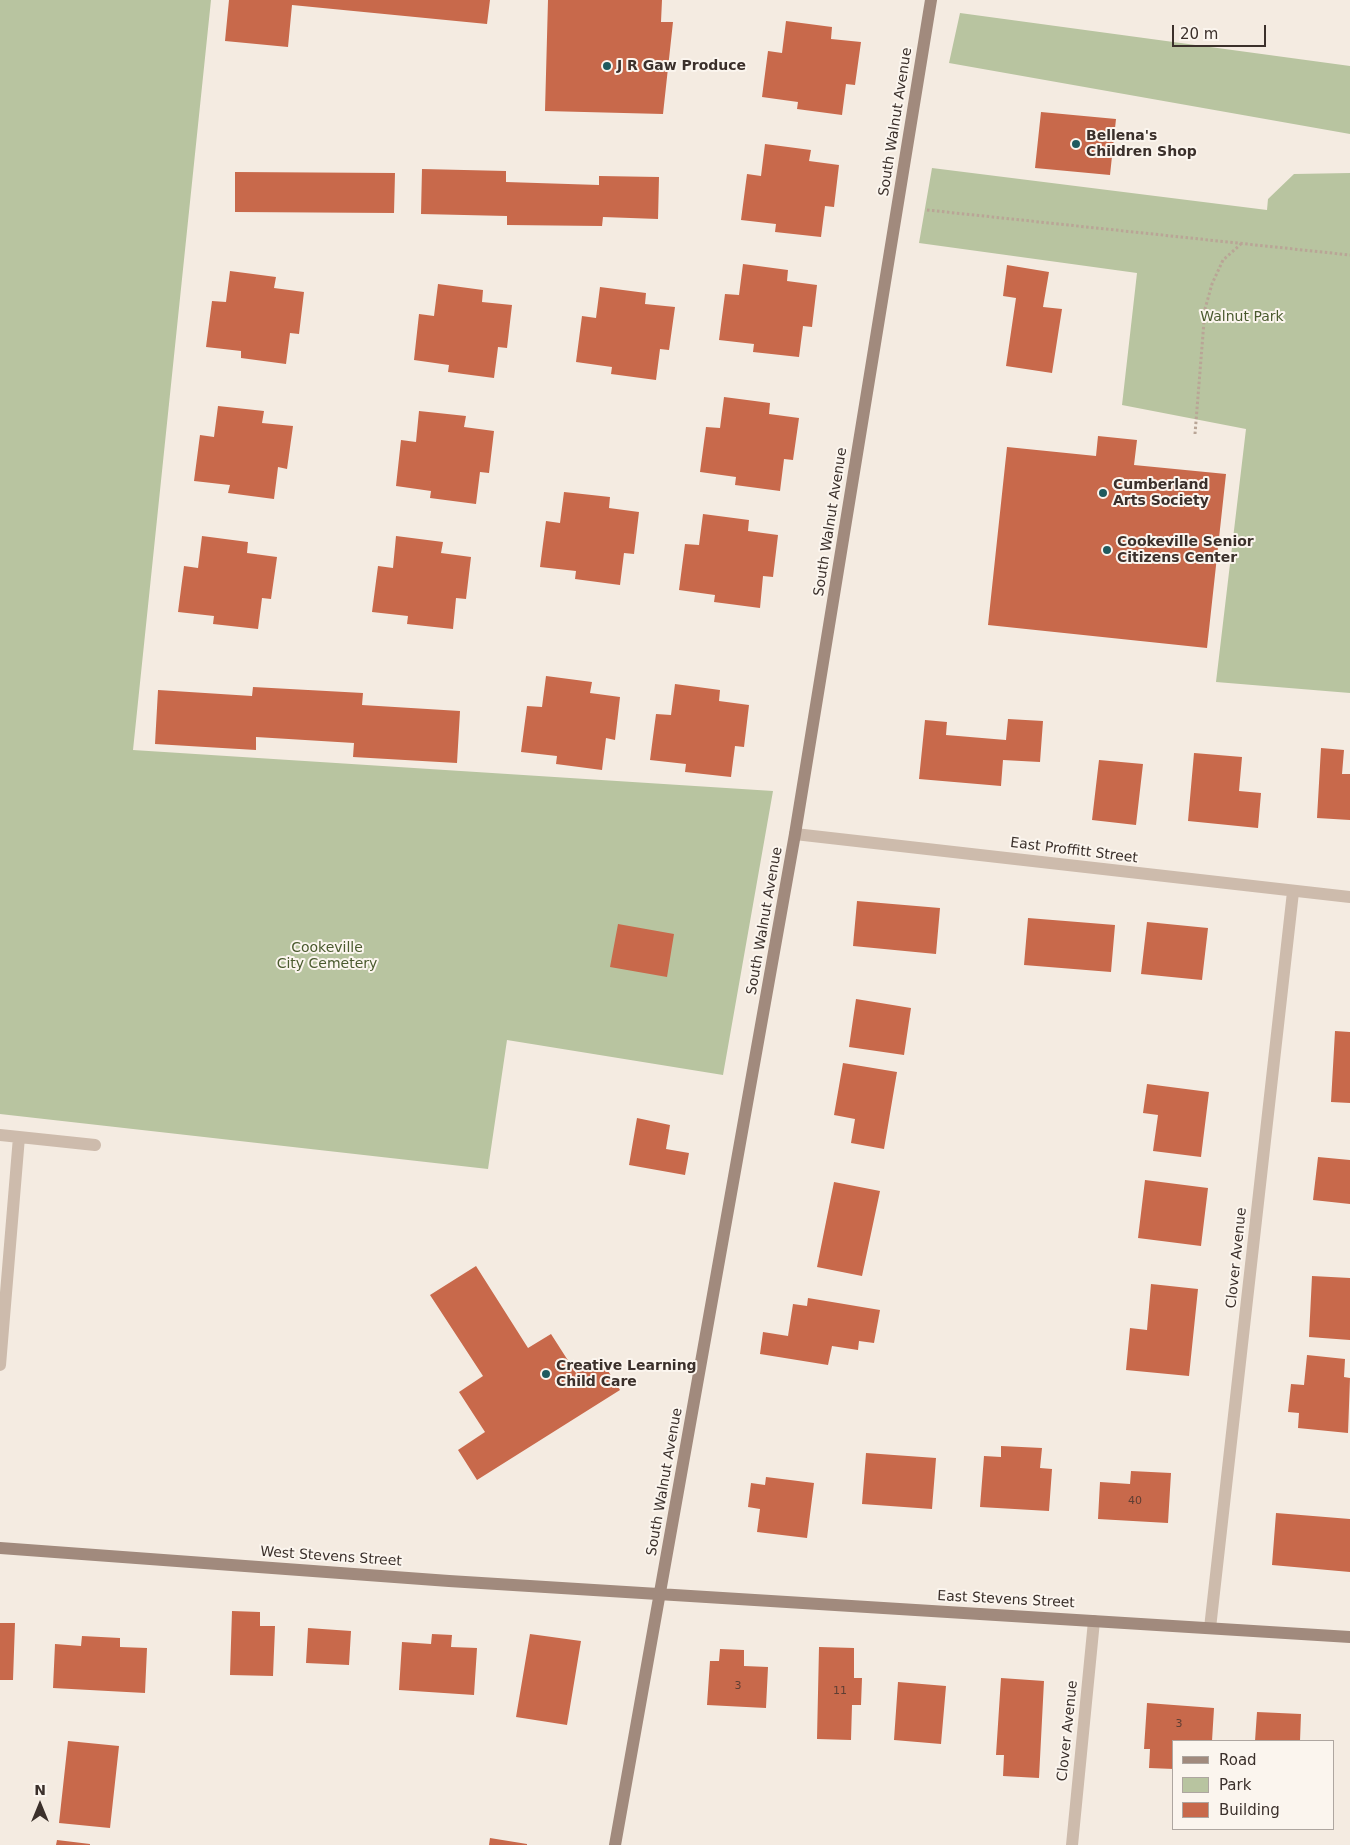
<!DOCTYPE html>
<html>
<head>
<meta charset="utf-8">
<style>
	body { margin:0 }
	#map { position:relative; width:1350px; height:1845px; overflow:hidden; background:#f4ebe1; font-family:"DejaVu Sans",sans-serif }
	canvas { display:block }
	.legend { position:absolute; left:1172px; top:1740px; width:162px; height:90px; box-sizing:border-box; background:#fbf5ee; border:1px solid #aea6a0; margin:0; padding:6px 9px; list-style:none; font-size:15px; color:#3b302b }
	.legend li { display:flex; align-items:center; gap:10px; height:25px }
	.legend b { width:25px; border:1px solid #aea6a0 }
	.north { position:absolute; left:15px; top:1780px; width:50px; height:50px; -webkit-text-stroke:4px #fbf5ee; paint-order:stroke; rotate:0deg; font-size:14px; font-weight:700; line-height:20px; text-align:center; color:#3b302b }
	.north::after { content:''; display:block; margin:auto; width:18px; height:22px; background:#3b302b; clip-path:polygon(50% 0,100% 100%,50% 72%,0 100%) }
	.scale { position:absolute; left:1172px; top:25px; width:94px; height:22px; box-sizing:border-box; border:2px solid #3b302b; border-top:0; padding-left:6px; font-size:15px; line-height:18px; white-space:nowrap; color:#3b302b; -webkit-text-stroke:4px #fbf5ee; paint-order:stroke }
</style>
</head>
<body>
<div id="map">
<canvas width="1350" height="1845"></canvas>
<ul class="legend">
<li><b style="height:6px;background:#a18a7d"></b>Road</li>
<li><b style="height:14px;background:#b8c4a0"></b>Park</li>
<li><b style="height:14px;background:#c8694b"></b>Building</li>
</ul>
<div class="north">N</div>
<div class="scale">20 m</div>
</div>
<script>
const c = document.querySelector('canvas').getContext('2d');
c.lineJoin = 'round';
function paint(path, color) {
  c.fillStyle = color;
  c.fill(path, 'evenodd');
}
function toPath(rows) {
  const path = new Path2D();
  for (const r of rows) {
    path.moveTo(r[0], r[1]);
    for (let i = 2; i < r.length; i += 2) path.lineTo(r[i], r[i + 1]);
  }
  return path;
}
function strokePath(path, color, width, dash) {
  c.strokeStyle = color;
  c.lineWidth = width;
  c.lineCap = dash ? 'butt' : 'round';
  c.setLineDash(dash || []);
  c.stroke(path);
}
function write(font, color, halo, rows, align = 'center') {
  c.font = font + ' "DejaVu Sans",sans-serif';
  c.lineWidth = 4;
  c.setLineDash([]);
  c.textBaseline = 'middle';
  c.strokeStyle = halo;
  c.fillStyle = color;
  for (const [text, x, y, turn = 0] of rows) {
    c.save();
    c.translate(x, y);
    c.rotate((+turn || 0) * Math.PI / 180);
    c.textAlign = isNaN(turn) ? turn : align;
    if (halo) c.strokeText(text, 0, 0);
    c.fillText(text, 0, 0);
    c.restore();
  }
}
paint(toPath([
	[0,0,211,0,133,750,773,791,723,1075,507,1040,488,1169,0,1114],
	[960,13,1350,66,1350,134,949,63],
	[932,168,1267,210,1268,199,1294,174,1350,173,1350,693,1216,682,1246,429,1122,405,1137,273,919,243]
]), '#b8c4a0');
paint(toPath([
	[229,0,490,0,487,24,292,5,288,47,225,41],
	[548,0,662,0,661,22,673,22,663,114,545,111],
	[786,21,832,27,831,39,861,42,855,85,846,84,842,115,797,109,798,102,762,97,768,51,782,53],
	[1041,112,1116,119,1110,175,1035,168],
	[765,144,811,150,809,161,839,165,834,207,825,206,821,237,775,232,776,224,741,220,747,174,761,176],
	[422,169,506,171,506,182,599,185,599,176,659,177,658,219,603,217,602,226,507,225,507,216,421,214],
	[235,172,395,173,394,213,235,212],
	[743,264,788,270,787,281,817,285,812,327,803,326,799,357,753,352,754,344,719,340,725,294,739,295],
	[1007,265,1049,272,1043,307,1062,309,1052,373,1006,366,1016,298,1003,296],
	[230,271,276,277,274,288,304,292,299,334,290,333,286,364,241,358,241,351,206,347,212,301,226,302],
	[438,284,483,290,482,302,512,305,507,348,498,347,494,378,448,372,449,365,414,360,419,314,434,316],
	[600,287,646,293,645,304,675,307,669,350,660,349,656,380,611,374,612,367,576,362,582,316,596,318],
	[724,397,770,403,769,414,799,418,793,460,784,459,780,491,735,485,736,477,700,472,706,427,720,428],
	[218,406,264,411,262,423,293,426,287,469,278,467,274,499,228,493,230,485,194,481,200,435,214,437],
	[419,411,466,416,464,427,494,431,489,473,480,472,476,504,430,498,431,491,396,486,401,440,416,442],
	[1098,436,1137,440,1134,465,1226,474,1207,648,988,625,1007,447,1096,456],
	[564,492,610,497,609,508,639,512,634,554,624,553,620,585,575,579,576,571,540,567,546,521,560,523],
	[703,514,749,520,748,531,778,535,773,577,763,576,760,608,714,602,715,595,679,590,685,544,699,545],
	[202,536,248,542,247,553,277,557,271,599,262,598,258,629,213,624,214,616,178,612,184,566,198,568],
	[396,536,443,542,441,553,471,557,466,599,456,598,453,629,407,624,408,616,372,612,378,566,393,568],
	[546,676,592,682,590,693,620,697,615,740,606,738,602,770,556,764,557,756,521,752,527,706,542,707],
	[675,684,720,690,719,701,749,705,744,747,735,746,731,777,685,772,686,764,650,760,656,714,671,715],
	[253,687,363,693,362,705,460,711,457,763,353,757,354,743,256,737,256,750,155,744,158,690,252,696],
	[1008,719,1043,721,1040,762,1003,760,1001,786,919,779,925,720,947,722,946,735,1006,740],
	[1321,748,1344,750,1342,774,1350,774,1350,820,1317,818],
	[1194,753,1242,757,1239,791,1261,793,1258,828,1188,821],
	[1099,760,1143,764,1136,825,1092,820],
	[857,901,940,908,936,954,853,946],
	[1028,918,1115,925,1111,972,1024,965],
	[1147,922,1208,928,1202,980,1141,974],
	[618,924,674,934,667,977,610,967],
	[856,999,911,1008,904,1055,849,1047],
	[1335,1031,1350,1032,1350,1103,1331,1102],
	[843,1063,897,1072,884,1149,851,1143,855,1119,834,1115],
	[1147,1084,1209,1092,1201,1157,1153,1151,1158,1115,1143,1113],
	[637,1118,670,1125,666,1149,689,1153,685,1175,629,1165],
	[1318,1157,1350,1160,1350,1204,1313,1200],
	[1145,1180,1208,1188,1201,1246,1138,1238],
	[834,1182,880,1191,862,1276,817,1267],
	[476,1266,528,1348,551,1334,576,1373,600,1358,620,1390,477,1480,458,1450,485,1432,459,1392,483,1376,430,1295],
	[1312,1276,1350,1278,1350,1340,1309,1337],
	[1151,1284,1198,1289,1189,1376,1126,1370,1130,1328,1147,1330],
	[808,1298,880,1310,874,1343,859,1341,858,1350,832,1346,828,1365,760,1354,763,1332,788,1336,793,1304,807,1306],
	[1307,1355,1345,1359,1344,1377,1350,1378,1348,1433,1298,1428,1299,1413,1288,1412,1291,1384,1304,1385],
	[1001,1446,1042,1448,1040,1468,1052,1469,1049,1511,980,1507,984,1456,1001,1457],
	[866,1453,936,1458,932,1509,862,1504],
	[1131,1471,1171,1473,1168,1523,1098,1519,1100,1482,1130,1484],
	[766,1477,814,1483,807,1538,757,1532,760,1509,748,1507,751,1483,765,1485],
	[1276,1513,1350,1519,1350,1572,1272,1565],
	[232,1611,260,1612,260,1626,275,1626,273,1676,230,1675],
	[0,1623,15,1623,13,1680,0,1680],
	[308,1628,351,1631,349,1665,306,1663],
	[432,1634,452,1635,451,1647,477,1648,474,1695,399,1690,402,1642,431,1644],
	[530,1634,581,1641,567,1725,516,1717],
	[82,1636,120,1638,120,1647,147,1648,145,1693,53,1688,55,1644,81,1646],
	[819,1647,854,1648,854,1678,862,1678,861,1705,852,1705,851,1740,817,1739],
	[720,1649,744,1650,744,1666,768,1667,766,1708,707,1705,710,1661,719,1661],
	[1001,1678,1044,1681,1039,1778,1003,1776,1004,1755,996,1755],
	[898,1682,946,1686,941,1744,894,1740],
	[1147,1703,1214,1708,1212,1741,1174,1741,1174,1769,1149,1768,1150,1749,1144,1749],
	[1257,1712,1301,1714,1300,1741,1255,1741],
	[68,1741,119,1746,110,1828,59,1823],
	[490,1838,527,1844,527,1845,489,1845],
	[57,1840,90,1844,90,1845,56,1845]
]), '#c8694b');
strokePath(toPath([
	[927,210,1350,255],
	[1195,434,1205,309,1212,284,1223,260,1241,244]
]), '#b9a596', 3, [2.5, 2.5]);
strokePath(toPath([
	[0,1135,95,1145],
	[0,1365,19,1137]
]), '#cdbbac', 12);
strokePath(toPath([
	[795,834,1350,897],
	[1210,1628,1293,892],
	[1072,1845,1094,1621]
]), '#cdbbac', 12);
strokePath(toPath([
	[0,1548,449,1581,1350,1637],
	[615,1845,795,834,931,0]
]), '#a18a7d', 12);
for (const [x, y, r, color] of [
	[607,66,5,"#1f5a5e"],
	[1076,144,5,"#1f5a5e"],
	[1103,493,5,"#1f5a5e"],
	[1107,550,5,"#1f5a5e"],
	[546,1374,5,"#1f5a5e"]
]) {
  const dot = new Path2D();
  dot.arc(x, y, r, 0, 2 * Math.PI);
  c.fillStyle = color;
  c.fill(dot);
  strokePath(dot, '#fbf5ee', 2);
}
write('11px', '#5e3e33', null, [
	["40",1135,1501],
	["3",738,1686],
	["11",840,1691],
	["3",1179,1724]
]);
write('bold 14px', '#3b302b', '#fbf5ee', [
	["J R Gaw Produce",617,66],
	["Bellena's",1086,136],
	["Children Shop",1086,152],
	["Cumberland",1113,485],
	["Arts Society",1113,501],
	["Cookeville Senior",1117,542],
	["Citizens Center",1117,558],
	["Creative Learning",556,1366],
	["Child Care",556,1382]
], 'left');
write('14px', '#3b302b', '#fbf5ee', [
	["South Walnut Avenue",896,122,-81],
	["South Walnut Avenue",831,522,-81],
	["East Proffitt Street",1074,851,7],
	["South Walnut Avenue",765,921,-80],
	["Clover Avenue",1237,1258,-84],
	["South Walnut Avenue",665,1482,-80],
	["West Stevens Street",331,1557,4],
	["East Stevens Street",1006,1600,3],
	["Clover Avenue",1068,1731,-84]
]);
write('14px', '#4a5a2e', '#fbf5ee', [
	["Walnut Park",1242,317],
	["Cookeville",327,948],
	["City Cemetery",327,964]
]);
</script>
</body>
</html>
